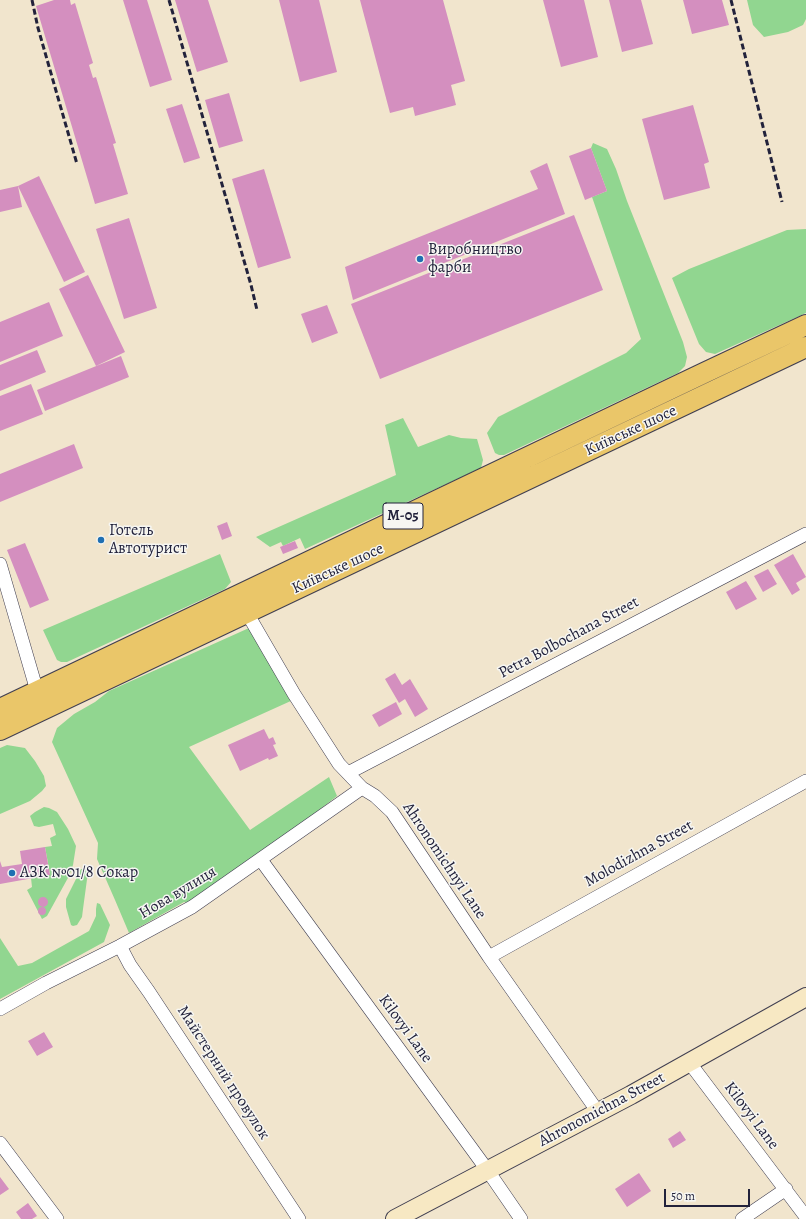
<!DOCTYPE html>
<html>
<head>
<meta charset="utf-8">
<style>
	body { margin:0 }
	#map { position:relative; width:806px; height:1219px; overflow:hidden; background:#f1e5cd; font-family:Alegreya,serif }
	canvas { display:block }
	.scale { position:absolute; left:664px; top:1189px; width:86px; height:18px; box-sizing:border-box; border:2px solid #22223b; border-top:0; padding-left:5px; font-size:12px; line-height:14px; white-space:nowrap; color:#22223b; -webkit-text-stroke:3px #f6f6f2; paint-order:stroke }
</style>
</head>
<body>
<div id="map">
<canvas width="806" height="1219"></canvas>
<div class="scale">50 m</div>
</div>
<script>
const c = document.querySelector('canvas').getContext('2d');
c.lineJoin = 'round';
function paint(path, color) {
  c.fillStyle = color;
  c.fill(path, 'evenodd');
}
function toPath(rows) {
  const path = new Path2D();
  for (const r of rows) {
    if (r.length === 3) {
      path.moveTo(r[0] + r[2], r[1]);
      path.arc(r[0], r[1], r[2], 0, 2 * Math.PI);
      continue;
    }
    path.moveTo(r[0], r[1]);
    for (let i = 2; i < r.length; i += 2) path.lineTo(r[i], r[i + 1]);
  }
  return path;
}
function strokePath(path, color, width, dash) {
  c.strokeStyle = color;
  c.lineWidth = width;
  c.lineCap = dash ? 'butt' : 'round';
  c.setLineDash(dash || []);
  c.stroke(path);
}
function write(font, color, halo, rows, align = 'center') {
  c.font = font + ' Alegreya,serif';
  c.lineWidth = 3;
  c.setLineDash([]);
  c.textBaseline = 'middle';
  c.strokeStyle = halo;
  c.fillStyle = color;
  for (const [text, x, y, turn = 0] of rows) {
    c.save();
    c.translate(x, y);
    c.rotate((+turn || 0) * Math.PI / 180);
    c.textAlign = isNaN(turn) ? turn : align;
    if (halo) c.strokeText(text, 0, 0);
    c.fillText(text, 0, 0);
    c.restore();
  }
}
paint(toPath([
	[747,0,806,0,806,19,803,25,788,32,764,37,753,25],
	[593,143,607,149,616,169,627,201,683,342,687,357,685,366,678,373,504,455,499,455,495,453,487,433,498,417,626,353,641,339,592,197,607,191,591,148],
	[806,229,806,313,715,354,706,352,699,344,672,278,689,269,787,230],
	[403,418,418,447,449,435,461,438,477,439,483,460,481,468,305,549,300,538,283,546,281,542,270,547,256,537,396,475,385,425],
	[220,554,231,582,225,589,67,662,61,662,57,660,43,630],
	[249,628,293,700,189,747,250,830,329,777,337,796,257,859,190,904,184,902,129,933,115,900,97,859,98,843,52,742,57,728,74,714,95,702,109,691],
	[7,745,25,748,35,761,44,776,46,786,42,791,30,801,0,814,0,748],
	[44,807,49,808,57,812,68,829,76,846,73,865,69,876,47,916,42,919,27,890,32,887,31,878,50,874,45,847,52,846,50,838,56,835,53,824,39,827,34,826,30,816,35,812],
	[81,869,86,869,88,872,83,909,82,917,77,925,73,926,71,925,66,907,66,899],
	[97,903,100,904,110,925,104,942,0,999,0,938,18,966,32,963,89,931,96,916,96,909]
]), '#91d690');
paint(toPath([
	[54,0,70,0,71,5,75,3,93,63,89,65,93,78,96,77,116,143,113,144,128,194,95,204,36,6],
	[123,0,147,0,172,80,150,87],
	[175,0,208,0,228,62,197,72],
	[279,0,319,0,337,72,300,82],
	[360,0,443,0,465,81,451,85,456,105,415,116,413,107,390,113],
	[543,0,584,0,598,57,561,67],
	[609,0,641,0,653,44,622,52],
	[683,0,722,0,729,25,692,34],
	[229,93,243,141,219,148,205,100],
	[182,104,200,158,184,163,166,109],
	[693,105,709,162,704,164,710,188,664,200,642,119],
	[591,148,607,191,585,200,569,156],
	[547,163,565,214,353,300,345,267,538,189,530,171],
	[264,169,291,258,258,268,232,179],
	[39,176,85,272,64,282,18,186],
	[18,186,22,207,0,212,0,190],
	[574,215,603,290,380,379,351,304],
	[129,218,157,308,124,319,96,229],
	[88,275,125,352,96,366,59,289],
	[49,302,63,336,0,362,0,322],
	[327,305,338,333,312,343,301,314],
	[37,350,46,372,0,391,0,365],
	[121,356,129,377,45,411,37,390],
	[31,384,43,414,0,431,0,396],
	[74,444,83,468,0,502,0,474],
	[227,522,232,536,222,540,217,526],
	[295,541,298,548,283,554,280,547],
	[25,543,49,600,30,608,7,550],
	[793,554,806,577,796,583,800,590,792,595,774,565],
	[768,569,777,584,763,592,754,576],
	[746,581,757,599,736,610,726,592],
	[395,673,402,685,410,679,428,709,415,717,405,699,399,703,385,679],
	[396,702,402,714,379,727,372,715],
	[264,729,269,739,273,737,276,744,273,745,278,756,269,760,268,758,240,771,228,745],
	[45,847,50,875,0,884,0,861,2,867,22,864,20,851],
	[43,902,5],
	[42,911,4],
	[44,1032,53,1047,37,1056,28,1041],
	[680,1131,686,1140,673,1148,668,1139],
	[639,1173,651,1191,627,1207,615,1189],
	[0,1177,9,1189,0,1195],
	[28,1203,37,1216,32,1219,21,1219,16,1212]
]), '#d48fbf');
const street = toPath([
	[0,564,39,698],
	[247,613,294,694,339,764,362,788,375,796,392,812,489,957,598,1112],
	[348,773,806,534],
	[261,860,488,1171,521,1219],
	[120,946,130,965,149,992,299,1219],
	[489,957,806,781],
	[0,1009,46,983,120,946,192,907,362,788],
	[689,1062,806,1217],
	[0,1143,57,1219],
	[742,1219,786,1189]
]);
const secondary = toPath([
	[395,1219,631,1095,806,997]
]);
const primary = toPath([
	[0,709,704,373,806,325],
	[0,730,806,347]
]);
strokePath(street, '#413f51', 14);
strokePath(secondary, '#413f51', 20);
strokePath(primary, '#413f51', 22);
strokePath(street, '#fff', 13);
strokePath(secondary, '#f7e8c3', 18);
strokePath(primary, '#eac669', 20);
strokePath(toPath([
	[32,0,38,28,77,164],
	[169,0,251,285,257,310],
	[731,0,782,202]
]), '#22223b', 3, [6, 3]);
for (const [x, y, r, color] of [
	[420,259,4,"#1f6fb2"],
	[101,540,4,"#1f6fb2"],
	[12,873,4,"#1f6fb2"]
]) {
  const dot = new Path2D();
  dot.arc(x, y, r, 0, 2 * Math.PI);
  c.fillStyle = color;
  c.fill(dot);
  strokePath(dot, '#f6f6f2', 1.5);
}
for (const [x, y, w] of [
	[403,516,40]
]) {
  const box = new Path2D();
  box.roundRect(x - w / 2, y - 13, w, 26, 3);
  c.fillStyle = '#f6f6f2';
  c.fill(box);
  strokePath(box, '#22223b', 1);
}
write('bold 15px', '#22223b', null, [
	["М-05",403,516]
]);
write('16px', '#22223b', '#f6f6f2', [
	["Виробництво",428,250],
	["фарби",428,268],
	["Готель",109,531],
	["Автотурист",109,549],
	["АЗК №01/8 Сокар",20,873]
], 'left');
write('16px', '#22223b', '#f6f6f2', [
	["Київське шосе",631,431,-25],
	["Київське шосе",338,569,-25],
	["Petra Bolbochana Street",569,638,-28],
	["Molodizhna Street",639,854,-29],
	["Ahronomichnyi Lane",444,861,56],
	["Нова вулиця",178,893,-31],
	["Kilovyi Lane",405,1029,54],
	["Майстерний провулок",223,1073,57],
	["Ahronomichna Street",602,1110,-28],
	["Kilovyi Lane",751,1116,53]
]);
</script>
</body>
</html>
